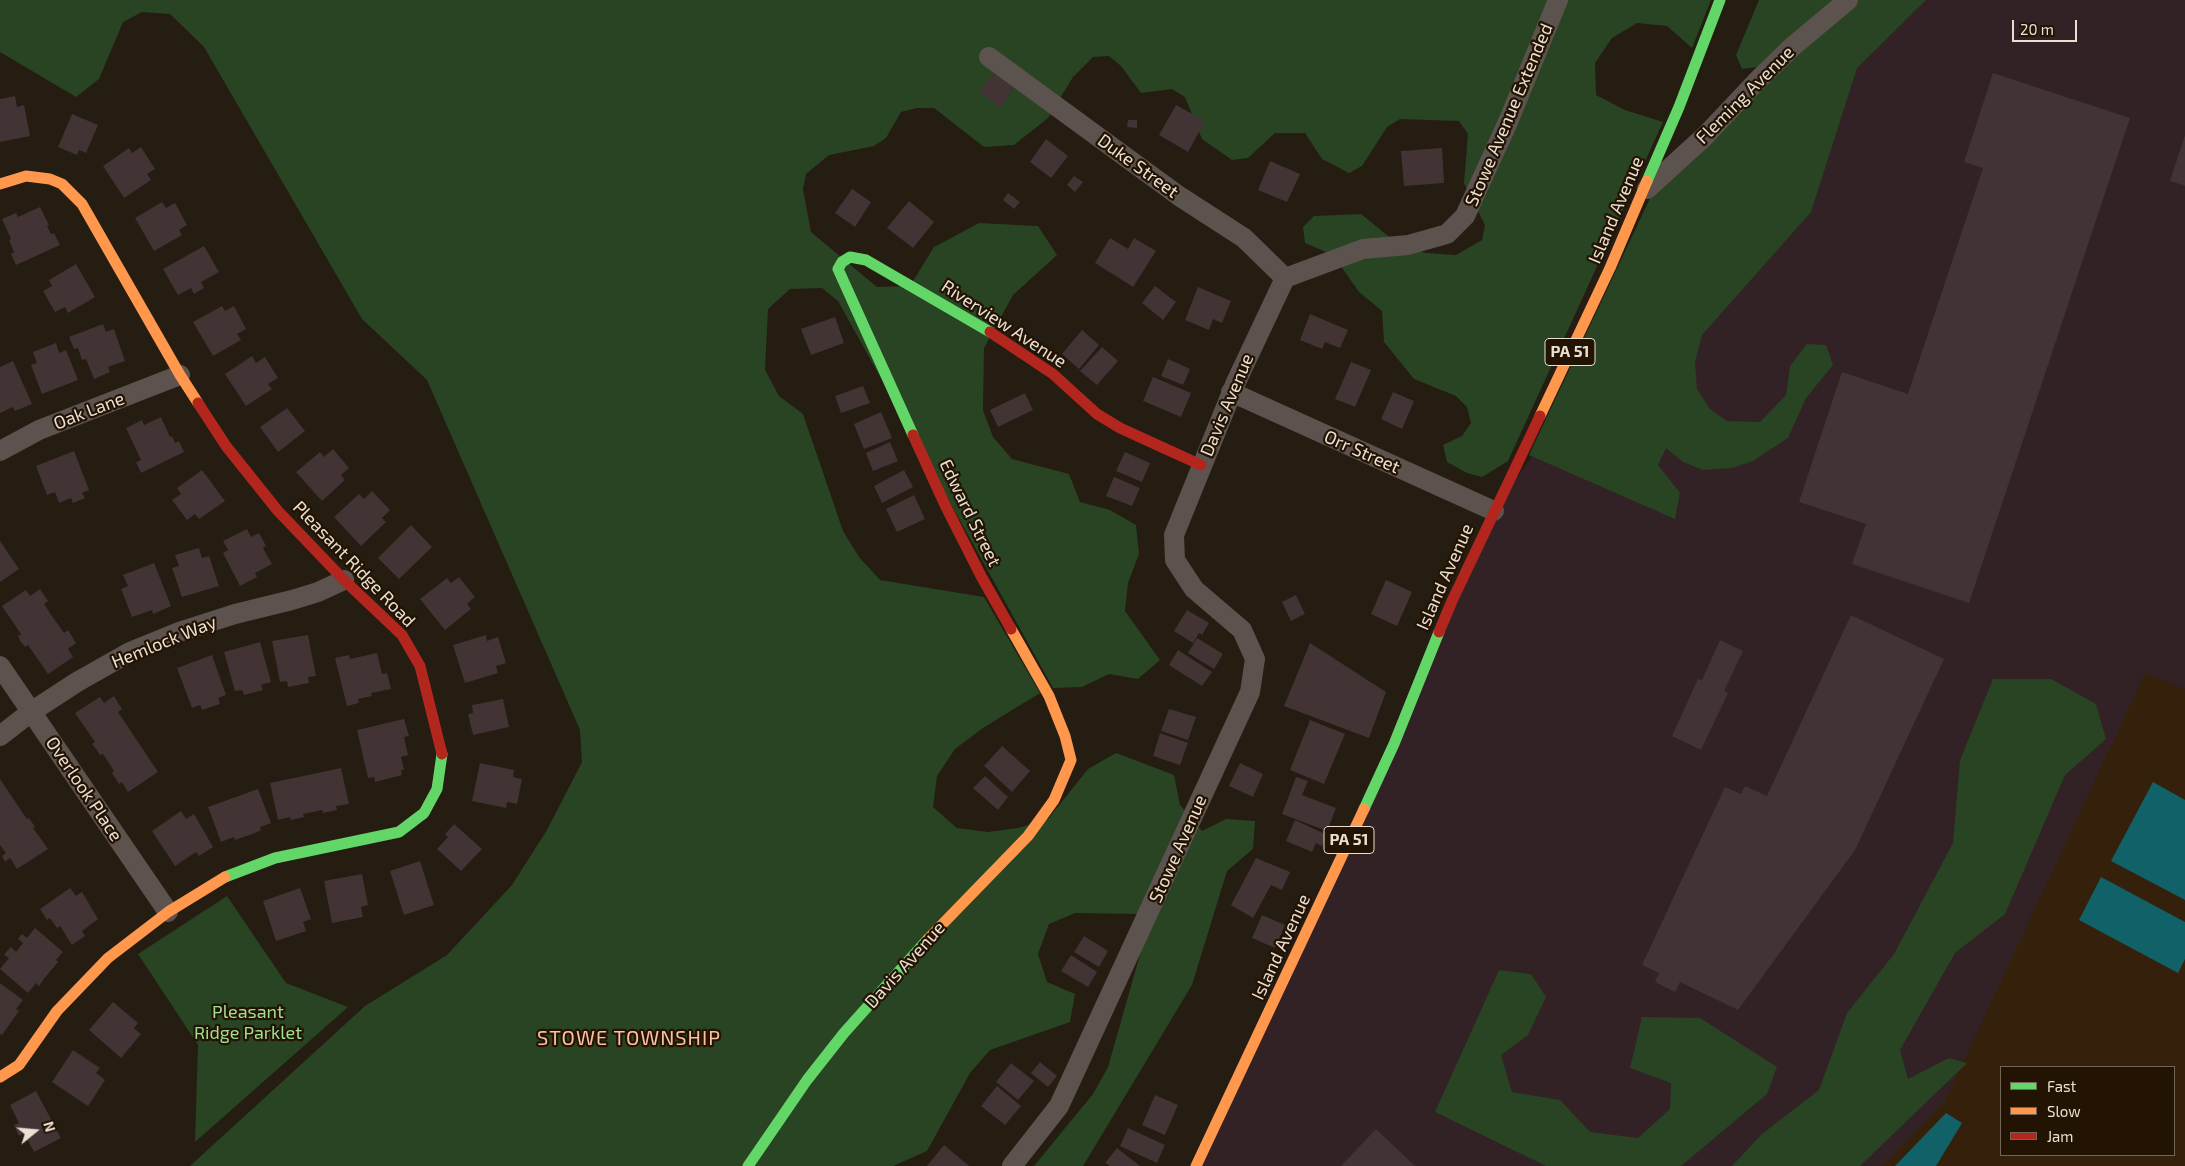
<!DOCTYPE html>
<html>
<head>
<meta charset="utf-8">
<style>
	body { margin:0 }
	#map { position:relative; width:2185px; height:1166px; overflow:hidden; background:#251c12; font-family:"Exo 2",sans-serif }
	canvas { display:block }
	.legend { position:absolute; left:2000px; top:1066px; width:175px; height:90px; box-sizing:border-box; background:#231303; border:1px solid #736556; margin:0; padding:6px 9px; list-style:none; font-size:15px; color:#eadfd3 }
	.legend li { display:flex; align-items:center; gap:10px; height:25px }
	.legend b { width:25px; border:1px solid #736556 }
	.north { position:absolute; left:10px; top:1106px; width:50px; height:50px; -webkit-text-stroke:4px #231303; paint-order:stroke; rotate:73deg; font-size:14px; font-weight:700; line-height:20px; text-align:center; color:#eadfd3 }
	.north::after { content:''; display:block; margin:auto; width:18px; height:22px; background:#eadfd3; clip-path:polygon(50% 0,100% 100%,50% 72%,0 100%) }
	.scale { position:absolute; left:2012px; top:20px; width:65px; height:22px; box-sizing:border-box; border:2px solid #eadfd3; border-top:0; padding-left:6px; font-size:15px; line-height:18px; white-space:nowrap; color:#eadfd3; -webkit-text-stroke:4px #231303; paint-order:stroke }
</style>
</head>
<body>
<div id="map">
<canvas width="2185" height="1166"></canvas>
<ul class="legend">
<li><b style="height:6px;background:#63d668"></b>Fast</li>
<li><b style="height:6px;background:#ff974d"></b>Slow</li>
<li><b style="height:6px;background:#b3261e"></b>Jam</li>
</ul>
<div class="north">N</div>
<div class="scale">20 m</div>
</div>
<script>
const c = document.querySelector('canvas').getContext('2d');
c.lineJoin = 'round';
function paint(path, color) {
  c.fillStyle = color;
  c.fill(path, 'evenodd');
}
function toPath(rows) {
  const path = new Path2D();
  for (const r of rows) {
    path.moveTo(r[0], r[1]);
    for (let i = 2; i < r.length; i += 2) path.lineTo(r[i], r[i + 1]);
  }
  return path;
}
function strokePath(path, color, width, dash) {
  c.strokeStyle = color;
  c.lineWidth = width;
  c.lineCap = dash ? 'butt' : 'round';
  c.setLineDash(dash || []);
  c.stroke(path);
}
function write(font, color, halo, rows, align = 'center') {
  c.font = font + ' "Exo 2",sans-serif';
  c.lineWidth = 4.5;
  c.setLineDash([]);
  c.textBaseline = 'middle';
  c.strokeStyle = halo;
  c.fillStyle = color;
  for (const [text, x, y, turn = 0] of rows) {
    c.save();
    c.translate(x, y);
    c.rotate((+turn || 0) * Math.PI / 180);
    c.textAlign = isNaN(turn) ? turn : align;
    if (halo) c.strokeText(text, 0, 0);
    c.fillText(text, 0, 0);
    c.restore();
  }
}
paint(toPath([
	[1848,0,2185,0,2185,1166,1196,1166,1494,511],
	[2001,1067,2174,1067,2174,1155,2001,1155]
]), '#322125');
paint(toPath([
	[2145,673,2185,689,2185,1166,1883,1166,1945,1101],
	[2001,1067,2174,1067,2174,1155,2001,1155]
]), '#35210b');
paint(toPath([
	[0,0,1711,0,1692,48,1667,26,1637,23,1612,38,1595,63,1596,95,1625,110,1663,122,1508,461,1482,477,1467,473,1447,462,1443,445,1462,436,1471,423,1467,407,1456,396,1414,379,1384,342,1382,311,1359,292,1333,255,1305,243,1303,227,1314,216,1361,214,1398,244,1426,253,1456,255,1482,240,1485,225,1464,183,1468,134,1459,121,1400,119,1387,127,1362,166,1349,173,1322,159,1305,133,1275,133,1248,158,1232,160,1202,139,1185,97,1172,89,1141,93,1121,66,1109,56,1093,57,1073,77,1048,118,1014,145,984,147,934,108,917,108,901,112,886,138,874,146,829,155,806,174,803,189,811,232,877,287,910,286,934,247,979,223,1038,226,1057,255,1013,295,984,348,983,410,993,437,1012,459,1069,474,1080,502,1110,510,1136,525,1139,554,1128,583,1125,611,1160,660,1138,679,1109,674,1082,687,1053,688,838,301,822,288,790,289,768,309,765,370,779,396,803,414,843,531,859,557,880,580,984,597,1040,693,983,728,955,749,937,776,933,807,957,828,988,832,1018,828,1048,819,1088,769,1116,753,1174,775,1180,805,1202,831,1226,819,1255,821,1253,849,1227,871,1192,985,1083,1166,1034,1166,1093,1094,1108,1067,1143,944,1137,914,1075,913,1049,924,1038,954,1047,982,1075,994,1070,1022,990,1050,970,1073,927,1151,893,1166,190,1166,365,1006,447,955,512,885,547,830,582,762,580,730,427,380,362,319,204,47,170,14,142,12,123,22,99,79,76,97,0,52],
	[1759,0,1840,0,1758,67,1742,69,1736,55],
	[1853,0,1926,0,1857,68,1811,212,1702,335,1695,362,1697,389,1710,409,1727,421,1760,422,1786,395,1790,366,1807,344,1826,345,1833,365,1806,398,1788,438,1753,461,1732,468,1703,470,1683,462,1666,448,1658,465,1680,493,1675,519,1529,455,1653,192],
	[1993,679,2051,679,2096,704,2106,739,2065,775,2005,914,1955,953,1900,1050,1908,1079,1949,1058,1967,1063,1860,1166,1732,1166,1762,1134,1819,1090,1847,1013,1894,954,1953,843,1960,760],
	[227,896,286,983,348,1007,195,1142,198,1045,138,954],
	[1499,970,1531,974,1546,997,1528,1035,1501,1055,1512,1092,1560,1100,1590,1132,1638,1138,1670,1109,1671,1083,1630,1068,1642,1017,1700,1018,1777,1067,1767,1094,1681,1166,1546,1166,1435,1112]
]), '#284422');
paint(toPath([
	[2153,782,2185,800,2185,900,2111,861],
	[2101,877,2185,922,2185,959,2178,973,2079,920],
	[1946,1113,1962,1123,1936,1166,1895,1166]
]), '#106168');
paint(toPath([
	[993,73,1014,88,1000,108,979,92],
	[1993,73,2130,118,1969,603,1852,564,1866,524,1799,502,1842,372,1908,394,1983,168,1964,162],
	[15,96,17,107,24,105,30,136,0,142,0,99],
	[1176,105,1205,121,1188,152,1159,135],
	[72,114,98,125,86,153,79,150,77,155,58,147],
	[1128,120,1137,120,1137,128,1127,127],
	[2185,135,2185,186,2170,181],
	[1046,139,1068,156,1051,178,1030,162],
	[141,147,155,169,147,174,151,180,124,198,103,166,129,148,132,153],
	[1442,148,1444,183,1404,186,1401,151],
	[1270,161,1300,174,1287,202,1258,190],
	[1074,176,1083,182,1075,192,1067,185],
	[852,189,871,202,855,227,835,213],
	[1008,193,1020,202,1014,209,1003,200],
	[909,201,934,222,913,248,887,228],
	[162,202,166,208,175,203,187,225,179,230,182,235,154,251,135,218],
	[40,207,49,225,47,226,51,234,54,233,60,245,16,265,11,254,14,252,9,240,11,239,2,219,16,213,18,217],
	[1110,238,1128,249,1134,238,1156,251,1133,287,1095,263],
	[204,246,219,272,201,282,204,288,194,294,191,288,178,295,163,269],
	[76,264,95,297,68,313,65,307,55,312,43,291,52,286,49,280],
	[1155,286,1176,302,1163,320,1142,303],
	[1198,287,1231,301,1222,323,1213,319,1209,330,1185,320],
	[222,306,225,311,234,306,246,329,237,334,241,340,213,356,193,322],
	[1310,314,1348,330,1340,348,1325,342,1322,349,1300,340],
	[835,317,844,343,811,355,801,329],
	[103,324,106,332,114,329,125,361,108,367,110,372,94,379,86,359,82,360,78,348,74,349,69,337],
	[1082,330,1099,345,1079,369,1062,354],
	[56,343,59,353,66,350,78,380,42,394,31,365,37,363,33,352],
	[1102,347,1118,361,1097,385,1080,371],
	[252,356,256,363,265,357,278,378,268,384,272,389,246,406,225,374],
	[1168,359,1190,369,1183,385,1161,376],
	[13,361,32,404,15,411,13,407,0,413,0,367],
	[1351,362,1371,370,1355,407,1335,399],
	[1153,377,1191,393,1181,417,1143,401],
	[863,386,870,403,841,413,835,396],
	[1393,392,1414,401,1402,429,1381,419],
	[1025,393,1033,410,998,427,990,410],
	[287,408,305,431,278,452,260,427],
	[881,412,892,438,864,449,854,424],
	[161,417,170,437,172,436,175,443,179,441,184,452,141,473,136,462,141,460,126,428,142,420,144,425],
	[890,442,898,461,873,471,866,453],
	[333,449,349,468,341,475,345,480,322,501,296,472,320,452,324,457],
	[74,451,89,490,82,493,85,498,73,503,71,498,59,503,55,492,47,495,36,466],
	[1125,452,1150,463,1142,482,1116,471],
	[202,470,225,501,199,519,195,514,187,520,172,500,181,494,177,488],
	[904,470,913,487,882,503,874,486],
	[1114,477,1140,488,1132,506,1106,496],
	[372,491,390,510,382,518,386,522,361,546,334,517,359,494,364,499],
	[914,495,925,519,897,532,886,509],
	[411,525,432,547,399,579,378,558],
	[247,529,251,537,259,533,266,546,263,548,272,564,255,573,257,577,240,586,223,553,228,550,223,541],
	[0,541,19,569,0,582],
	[199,548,202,558,209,556,219,586,182,597,172,568,179,566,175,555],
	[154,563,171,606,153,614,152,610,132,617,121,589,128,586,123,575],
	[459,577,475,597,467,604,471,609,445,630,420,599,447,578,451,583],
	[1386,580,1412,592,1397,626,1371,614],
	[40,589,48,601,44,604,54,619,64,633,68,630,76,643,68,649,73,657,48,674,28,645,25,647,21,642,18,636,21,634,2,606,26,590,30,596],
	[1296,595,1305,614,1291,621,1282,602],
	[1187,610,1209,623,1202,635,1199,633,1193,643,1174,631],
	[1851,615,1944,659,1855,850,1738,1010,1680,982,1675,992,1655,982,1659,973,1642,965,1725,787,1741,794,1745,786,1767,796],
	[308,635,316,676,308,677,309,683,288,687,287,681,280,682,272,641],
	[486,635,487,641,498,637,506,663,496,666,498,673,465,683,453,645],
	[1197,638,1223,654,1214,669,1188,653],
	[1720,640,1743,651,1724,691,1728,693,1701,750,1672,736,1698,679,1702,680],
	[260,642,271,682,261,685,263,690,244,695,242,690,235,691,224,652],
	[1310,643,1386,692,1369,738,1284,706],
	[1178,650,1212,672,1202,686,1169,665],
	[377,653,382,674,387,673,391,689,371,693,372,696,358,699,359,703,347,706,335,658,349,655,350,659],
	[212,655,226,695,218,698,220,704,202,710,200,705,192,708,177,668],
	[114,696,122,709,118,712,158,772,128,792,122,782,119,784,112,773,114,771,103,754,100,755,96,749,92,744,95,742,75,713,100,697,104,703],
	[503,699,509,727,473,735,468,714,473,713,472,705],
	[1169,709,1196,717,1188,740,1161,731],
	[404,719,409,736,404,737,408,755,401,757,404,770,401,770,402,775,375,782,374,777,368,778,357,730],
	[1310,720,1345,734,1324,784,1290,770],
	[1160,733,1188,743,1180,765,1153,756],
	[1002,746,1030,771,1012,792,984,766],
	[480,763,514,770,513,777,522,779,517,804,507,802,506,808,472,801],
	[1240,763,1263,774,1253,797,1229,786],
	[341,768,349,804,336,806,337,810,323,813,322,810,313,812,303,814,304,817,291,820,290,817,278,820,270,783],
	[985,776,1008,797,998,810,973,788],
	[1296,777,1308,781,1302,795,1336,808,1327,831,1282,814],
	[0,779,27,819,29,818,35,827,33,828,48,849,17,869,10,858,5,862,2,856,6,853,0,845],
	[258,789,271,823,260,827,261,830,255,833,235,840,234,837,221,842,208,807],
	[181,811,186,819,194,814,213,847,199,856,196,852,175,866,152,831],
	[1295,820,1327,835,1322,846,1316,843,1312,852,1286,841],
	[454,824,482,849,461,871,437,849,448,837,445,834],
	[1256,858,1290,872,1282,890,1271,885,1253,918,1231,905],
	[420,861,434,905,404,915,390,871],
	[362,874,368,905,361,907,363,917,332,923,324,881],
	[70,888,76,896,82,892,98,919,82,931,85,936,72,945,60,926,57,928,50,918,47,920,40,909],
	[300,888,311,919,303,922,306,931,276,941,263,901],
	[1262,915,1285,925,1275,948,1252,938],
	[35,928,63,952,56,960,58,962,43,980,39,986,36,983,28,993,0,969,9,958,4,955,8,950,11,947,16,952,23,943,18,939,22,934,27,938],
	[1084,936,1108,951,1099,967,1074,952],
	[1071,955,1097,972,1088,987,1061,971],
	[0,983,23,1000,16,1009,19,1011,2,1035,0,1034],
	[113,1002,138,1023,134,1028,141,1034,121,1058,89,1030],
	[73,1050,100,1068,96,1073,105,1080,88,1106,52,1082],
	[1040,1062,1057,1076,1048,1087,1031,1073],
	[1011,1063,1034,1081,1018,1100,996,1082],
	[997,1086,1021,1106,1005,1125,981,1106],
	[36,1091,61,1138,34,1152,24,1133,19,1136,14,1125,19,1123,10,1105],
	[1155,1095,1178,1105,1165,1135,1142,1125],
	[1128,1128,1165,1145,1157,1163,1120,1146],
	[1376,1129,1415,1166,1341,1166],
	[944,1145,969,1166,927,1166],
	[1117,1148,1140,1166,1110,1166,1105,1163]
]), '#423335');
strokePath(toPath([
	[989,57,1179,196,1244,238,1285,278],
	[1647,189,1705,136,1756,82,1792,47,1848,0],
	[1285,278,1363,249,1408,245,1447,234,1465,216,1508,122,1558,0],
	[1231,392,1494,511],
	[0,451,39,430,180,375],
	[0,666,168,912],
	[0,736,31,712,77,682,130,652,179,632,235,614,292,600,318,592,344,580],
	[1012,1166,1059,1106,1250,692,1255,659,1242,630,1194,589,1175,560,1174,535,1236,382,1285,278]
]), '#5c524e', 20);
strokePath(toPath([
	[1647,181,1679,107,1720,0],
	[913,435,838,269,842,262,850,257,866,260,990,332],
	[1364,809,1394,744,1439,632],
	[225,877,275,858,399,832,424,813,437,789,442,754],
	[748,1166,807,1080,844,1033,928,939]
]), '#63d668', 11);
strokePath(toPath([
	[0,184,26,176,50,179,62,184,82,204,180,375,198,403],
	[1540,416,1610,268,1647,181],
	[928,939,1028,836,1054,800,1071,760,1065,736,1049,696,1011,629],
	[0,1077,19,1065,57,1011,108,958,168,912,225,877],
	[1196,1166,1364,809]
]), '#ff974d', 11);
strokePath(toPath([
	[990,332,1053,374,1097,414,1120,428,1201,465],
	[198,403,226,446,278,511,344,580,402,635,420,666,442,754],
	[913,435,945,505,981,576,1011,629],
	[1439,632,1452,601,1540,416]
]), '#b3261e', 11);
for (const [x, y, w] of [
	[1570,352,50],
	[1349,840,50]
]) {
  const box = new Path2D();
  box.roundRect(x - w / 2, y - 13.5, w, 27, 4);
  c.fillStyle = '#231303';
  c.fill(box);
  strokePath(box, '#eadfd3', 1);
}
write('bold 16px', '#eadfd3', null, [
	["PA 51",1570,352],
	["PA 51",1349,840]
]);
write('18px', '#eadfd3', '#231303', [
	["Fleming Avenue",1745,95,-45],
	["Stowe Avenue Extended",1509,115,-67],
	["Duke Street",1138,166,36],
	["Island Avenue",1616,210,-67],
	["Riverview Avenue",1004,324,33],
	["Davis Avenue",1227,405,-67],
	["Oak Lane",89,411,-21],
	["Orr Street",1362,452,24],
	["Edward Street",970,513,64],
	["Pleasant Ridge Road",354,564,46],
	["Island Avenue",1445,577,-66],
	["Hemlock Way",164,642,-22],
	["Overlook Place",84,789,56],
	["Stowe Avenue",1178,849,-66],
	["Island Avenue",1281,947,-65],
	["Davis Avenue",905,965,-48]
]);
write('18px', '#9ee193', '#231303', [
	["Pleasant",248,1012],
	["Ridge Parklet",248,1033]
]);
c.letterSpacing = '1px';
write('20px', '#fcc0a2', '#231303', [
	["STOWE TOWNSHIP",629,1038]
]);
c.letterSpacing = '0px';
</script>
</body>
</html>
